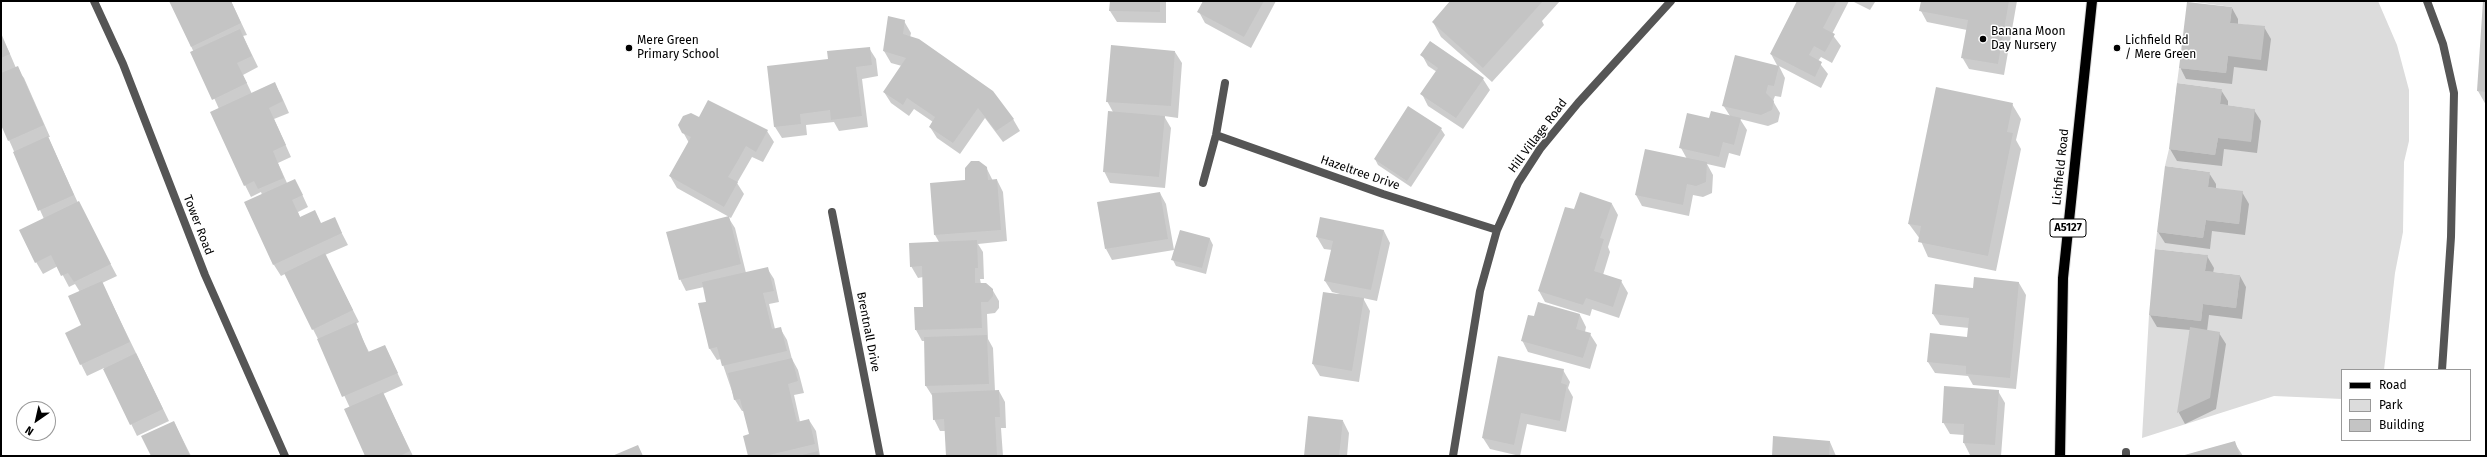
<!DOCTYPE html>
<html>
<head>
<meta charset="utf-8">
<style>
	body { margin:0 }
	#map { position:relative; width:2487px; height:457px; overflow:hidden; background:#fff; font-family:"Fira Sans",sans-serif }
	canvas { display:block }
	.frame { position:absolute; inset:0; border:2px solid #000; pointer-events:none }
	.legend { position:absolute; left:2341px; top:369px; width:130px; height:72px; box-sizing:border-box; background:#fff; border:1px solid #999; margin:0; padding:5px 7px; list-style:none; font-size:12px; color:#000 }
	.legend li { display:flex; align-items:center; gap:8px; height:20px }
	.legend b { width:20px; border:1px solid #999 }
	.north { position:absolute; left:16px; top:401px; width:40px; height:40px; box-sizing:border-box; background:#fff; border:1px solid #999; border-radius:50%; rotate:214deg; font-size:11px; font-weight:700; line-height:16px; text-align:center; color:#000 }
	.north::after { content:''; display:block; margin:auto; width:14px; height:18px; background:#000; clip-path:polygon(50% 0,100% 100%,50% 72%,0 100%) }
</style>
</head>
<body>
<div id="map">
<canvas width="2487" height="457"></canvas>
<div class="frame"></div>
<ul class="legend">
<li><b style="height:5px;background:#000"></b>Road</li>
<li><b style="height:11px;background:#dcdcdc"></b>Park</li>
<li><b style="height:11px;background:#c4c4c4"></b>Building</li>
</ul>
<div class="north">N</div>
</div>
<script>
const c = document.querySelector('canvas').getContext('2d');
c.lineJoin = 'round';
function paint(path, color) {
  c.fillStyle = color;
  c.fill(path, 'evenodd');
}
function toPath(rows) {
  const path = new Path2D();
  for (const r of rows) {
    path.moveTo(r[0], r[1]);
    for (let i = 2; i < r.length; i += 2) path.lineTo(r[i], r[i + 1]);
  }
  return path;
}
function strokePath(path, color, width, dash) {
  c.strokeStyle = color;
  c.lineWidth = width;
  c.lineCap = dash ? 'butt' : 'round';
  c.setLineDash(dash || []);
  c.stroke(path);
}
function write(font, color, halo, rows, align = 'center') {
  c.font = font + ' "Fira Sans",sans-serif';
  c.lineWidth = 3;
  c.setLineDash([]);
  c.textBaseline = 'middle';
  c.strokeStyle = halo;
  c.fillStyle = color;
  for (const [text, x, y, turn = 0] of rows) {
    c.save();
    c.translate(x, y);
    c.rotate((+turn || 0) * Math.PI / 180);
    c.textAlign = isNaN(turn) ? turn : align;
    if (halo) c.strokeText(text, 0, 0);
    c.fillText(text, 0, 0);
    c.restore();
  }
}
paint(toPath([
	[2187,1,2378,1,2397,45,2409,90,2409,141,2404,162,2403,232,2395,273,2384,370,2342,370,2342,399,2274,396,2142,438,2149,315,2201,321,2203,304,2236,308,2240,275,2205,271,2207,255,2155,249,2157,232,2203,238,2206,220,2239,224,2242,192,2208,187,2210,172,2165,166,2169,149,2215,155,2218,138,2251,141,2254,109,2220,104,2222,89,2177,83,2179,68,2226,73,2228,56,2265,27,2230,23,2232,7]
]), '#dcdcdc');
paint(toPath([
	[171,1,231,1,247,35,243,36,258,67,243,75,252,94,275,84,281,95,289,113,274,119,291,157,278,163,287,183,301,192,308,207,298,212,300,217,322,224,334,218,348,245,325,255,359,322,355,324,369,352,385,346,403,385,383,394,413,456,366,456,350,408,318,339,285,274,281,276,274,265,245,203,262,195,261,192,251,197,245,185,219,109],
	[1111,1,1166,1,1166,23,1117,22,1110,11],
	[1204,1,1276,1,1251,48,1205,23,1199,12],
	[1451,1,1560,1,1542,21,1544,25,1492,82,1441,37,1433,22],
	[1798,1,1849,1,1832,34,1841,46,1832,63,1821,57,1818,61,1828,74,1821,88,1779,66,1785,78,1781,97,1775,96,1773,101,1780,113,1778,122,1768,126,1740,119,1747,130,1740,156,1729,153,1725,168,1707,164,1713,175,1712,193,1703,197,1693,195,1689,216,1642,206,1636,195,1687,159,1681,148,1710,120,1730,116,1723,105,1778,67,1771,54],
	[1852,1,1874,1,1875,2,1870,10],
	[1922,1,2017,1,2004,75,1969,69,1962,57,1967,30,1927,22,1921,11],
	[2484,1,2486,1,2486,105,2478,91],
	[2232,8,2238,19,2238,25,2264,27,2271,39,2267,71,2234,67,2232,84,2186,79,2180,67],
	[904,21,911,33,910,38,1013,119,1020,131,1003,142,985,118,960,154,937,138,930,127,933,122,914,109,909,116,891,103,884,92,902,66,891,63,884,51],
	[1,33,16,68,24,78,50,137,48,137,78,203,117,276,102,283,169,421,137,436,104,368,87,376,81,364,83,326,80,292,75,284,69,287,58,266,43,274,36,262,44,219,1,122],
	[869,48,876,59,878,76,862,79,868,127,839,131,834,122,806,125,807,135,782,138,775,127,768,67,829,60],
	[1175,52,1182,63,1178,118,1164,116,1171,128,1165,188,1110,183,1104,171,1113,112,1107,101],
	[1422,55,1483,79,1490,90,1463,129,1428,106,1422,94,1437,72,1428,66],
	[2177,85,2221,90,2228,101,2228,106,2254,110,2261,121,2257,153,2224,149,2222,166,2177,161,2170,149],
	[2012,104,2021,119,2016,140,2021,149,1996,271,1928,257,1920,239,1909,224],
	[700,118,767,131,774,142,763,162,752,157,737,183,744,194,731,218,677,188,670,176,689,143,683,132],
	[1441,129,1445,135,1411,187,1378,165,1375,159],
	[986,167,993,181,997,180,1003,192,1007,241,978,244,983,252,984,279,980,279,981,284,992,289,999,301,999,308,995,313,987,314,988,339,993,348,995,391,999,391,1005,402,1006,428,1001,428,1003,456,947,456,945,431,940,431,934,419,933,397,926,386,925,341,922,341,916,330,924,308,923,277,918,278,911,266,939,242,935,235,966,181],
	[2209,173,2216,184,2216,189,2242,192,2249,204,2245,235,2212,231,2210,249,2165,243,2158,232],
	[1160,193,1166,204,1174,250,1112,260,1106,249],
	[1612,204,1618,215,1608,247,1610,252,1603,275,1621,281,1628,293,1619,318,1592,309,1590,316,1545,302,1539,291,1575,210],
	[728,217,735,228,746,273,767,268,774,279,779,302,769,304,775,329,780,328,787,340,792,359,798,370,804,393,794,395,800,422,809,420,816,431,820,456,749,456,750,435,744,411,742,411,735,400,721,359,717,360,710,349,699,304,707,302,704,287,686,291,680,279],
	[1180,231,1210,239,1213,245,1206,274,1176,266,1173,260],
	[1384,231,1390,243,1377,301,1363,298,1370,311,1359,382,1320,376,1313,364,1324,293,1340,294,1332,292,1325,281,1332,250,1324,249,1317,237],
	[2156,250,2207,256,2214,268,2213,273,2240,276,2246,287,2242,319,2209,315,2207,331,2219,333,2226,344,2216,409,2185,424,2179,413,2190,330,2157,327,2150,315],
	[2019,283,2026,295,2016,389,1973,385,1968,376,1935,373,1928,362,1968,338,1969,328,1940,325,1933,314,1973,289],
	[1580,315,1586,327,1585,332,1590,334,1597,345,1590,369,1528,352,1522,340,1535,317],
	[1563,370,1570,382,1568,388,1573,397,1566,432,1527,424,1520,456,1490,449,1483,438],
	[1998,391,2005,403,2001,456,1970,455,1964,443,1964,435,1950,434,1943,422],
	[1343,421,1349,433,1347,456,1305,456],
	[174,422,191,456,152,456],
	[1830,442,1836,456,1773,456],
	[2234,442,2243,456,2183,456]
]), '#0003');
paint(toPath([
	[169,1,231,1,241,23,191,47],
	[1110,1,1160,1,1160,12,1109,11],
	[1203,1,1264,1,1244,37,1197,12],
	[1450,1,1543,1,1483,68,1432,22],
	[1797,1,1837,1,1823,28,1835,34,1825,52,1814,46,1809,55,1822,62,1815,77,1770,54],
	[1921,1,2009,1,1998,64,1961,58,1968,20,1919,11],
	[2483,1,2486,1,2486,92,2477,91],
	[2187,2,2232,7,2230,23,2265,26,2261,60,2228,56,2226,73,2179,68],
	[888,16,905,20,903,34,919,39,993,91,1014,119,996,131,978,108,953,143,929,127,935,117,907,98,903,105,883,92,906,58,883,51],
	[240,29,252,56,237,63,247,83,212,100,190,52],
	[1,35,10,54,1,58],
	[1430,41,1484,78,1456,118,1420,94,1438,68,1420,55],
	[1111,45,1175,51,1171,106,1106,102],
	[870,47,872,65,856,67,862,116,831,120,830,110,800,114,801,124,774,127,767,66,828,59,827,51],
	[1735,55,1779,66,1774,86,1768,85,1766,93,1774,101,1772,110,1761,115,1722,106],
	[18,66,44,125,8,141,1,125,1,73],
	[275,82,283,101,269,108,286,145,273,151,284,178,258,189,254,181,244,186,210,112],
	[2177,83,2222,89,2220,104,2255,109,2251,142,2218,138,2215,155,2169,149],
	[1936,87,2013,103,2007,132,2013,133,1988,256,1918,242,1921,226,1908,224],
	[708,100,768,130,756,152,746,146,737,162,728,177,738,182,724,207,669,176,691,137,682,133,678,125,683,116,691,113,699,117],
	[1408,106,1442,128,1407,181,1374,159],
	[1108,111,1165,116,1159,177,1103,172],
	[1711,111,1741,118,1734,145,1723,142,1719,157,1679,148,1687,113,1709,118],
	[48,136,74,195,38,211,13,152],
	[1645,149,1707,162,1706,182,1696,186,1687,184,1683,205,1635,195],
	[971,161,979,161,987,167,988,180,997,179,1001,230,934,235,930,183,965,180,965,168],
	[2165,166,2210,172,2208,187,2243,191,2239,224,2206,220,2203,238,2157,232],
	[295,179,303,195,292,200,300,217,315,210,321,223,335,217,342,233,273,265,244,202],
	[1160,192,1168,239,1105,249,1097,202],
	[1580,192,1612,203,1600,238,1604,239,1594,271,1622,280,1613,307,1586,298,1583,305,1538,291,1565,207,1574,209],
	[79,201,111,264,74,282,68,273,61,276,51,255,35,263,19,230],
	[729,216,741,264,679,280,666,232],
	[1320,217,1384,230,1371,290,1324,281,1333,241,1316,237],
	[1180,230,1210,238,1202,268,1171,260],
	[977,240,978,268,975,268,975,283,986,283,993,289,993,296,988,302,981,302,982,328,915,330,914,307,923,307,922,266,910,267,909,243],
	[2155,249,2208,255,2205,271,2240,275,2236,308,2203,304,2201,321,2149,315],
	[325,253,353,310,312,330,284,273],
	[768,267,774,291,763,293,772,329,781,327,787,351,722,366,717,347,709,349,698,303,706,302,702,282],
	[1974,277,2019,282,2010,378,1966,374,1966,366,1927,362,1930,333,1967,337,1969,318,1932,314,1935,284,1973,288],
	[102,281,130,342,80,365,65,333,81,325,68,296],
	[1323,292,1364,298,1352,371,1312,364],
	[1538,302,1580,314,1576,329,1591,333,1583,358,1521,341,1528,315,1534,316],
	[356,322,368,352,385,345,398,373,342,397,317,339],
	[2190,327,2220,332,2210,398,2177,413],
	[987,335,989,384,925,386,924,337],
	[136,353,163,409,130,425,103,369],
	[1498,356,1564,369,1561,383,1567,385,1560,421,1521,413,1514,445,1482,438],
	[792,358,798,381,788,384,797,422,809,419,815,444,765,456,748,456,743,436,749,434,740,399,734,400,728,373],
	[1944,386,1999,390,1995,445,1963,443,1964,424,1942,423],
	[999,390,1000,417,995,417,997,455,1003,456,946,456,944,419,933,420,932,393],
	[383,392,410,451,400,456,365,456,344,409],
	[1308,416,1343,420,1339,456,1304,456],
	[174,421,190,456,151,456,141,436],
	[1773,436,1830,441,1829,456,1772,456],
	[2235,441,2240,456,2181,456],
	[638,445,643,456,612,456],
	[818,451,819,456,802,456,802,455]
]), '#c4c4c4');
const primary = toPath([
	[2060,456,2063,278,2092,1]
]);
strokePath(primary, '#dbdbdb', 12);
strokePath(toPath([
	[2427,1,2443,44,2454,93,2451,237,2442,370]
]), '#555', 8);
strokePath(toPath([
	[94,1,123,64,205,275,285,456],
	[1216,135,1383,194,1497,230],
	[1203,183,1216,135,1225,83],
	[832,212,880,456],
	[1453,456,1480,291,1497,230,1518,183,1540,149,1578,103,1671,1],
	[2126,456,2126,452]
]), '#555', 8);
strokePath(primary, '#000', 10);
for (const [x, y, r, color] of [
	[1983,39,4,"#000"],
	[629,48,4,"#000"],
	[2117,48,4,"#000"]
]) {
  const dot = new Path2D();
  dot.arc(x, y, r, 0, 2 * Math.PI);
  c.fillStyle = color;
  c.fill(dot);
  strokePath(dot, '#fff', 1.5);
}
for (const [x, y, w] of [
	[2068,228,36]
]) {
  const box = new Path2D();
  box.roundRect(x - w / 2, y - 9, w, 18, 3);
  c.fillStyle = '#fff';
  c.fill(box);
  strokePath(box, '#000', 1);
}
write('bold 11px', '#000', null, [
	["A5127",2068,228]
]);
write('12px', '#000', '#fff', [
	["Banana Moon",1991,32],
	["Day Nursery",1991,46],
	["Mere Green",637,41],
	["Primary School",637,55],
	["Lichfield Rd",2125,41],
	["/ Mere Green",2125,55]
], 'left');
write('12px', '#000', '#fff', [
	["Hill Village Road",1538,136,-53],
	["Lichfield Road",2061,167,-84],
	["Hazeltree Drive",1360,173,19],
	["Tower Road",198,225,69],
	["Brentnall Drive",868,332,79]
]);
</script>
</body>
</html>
